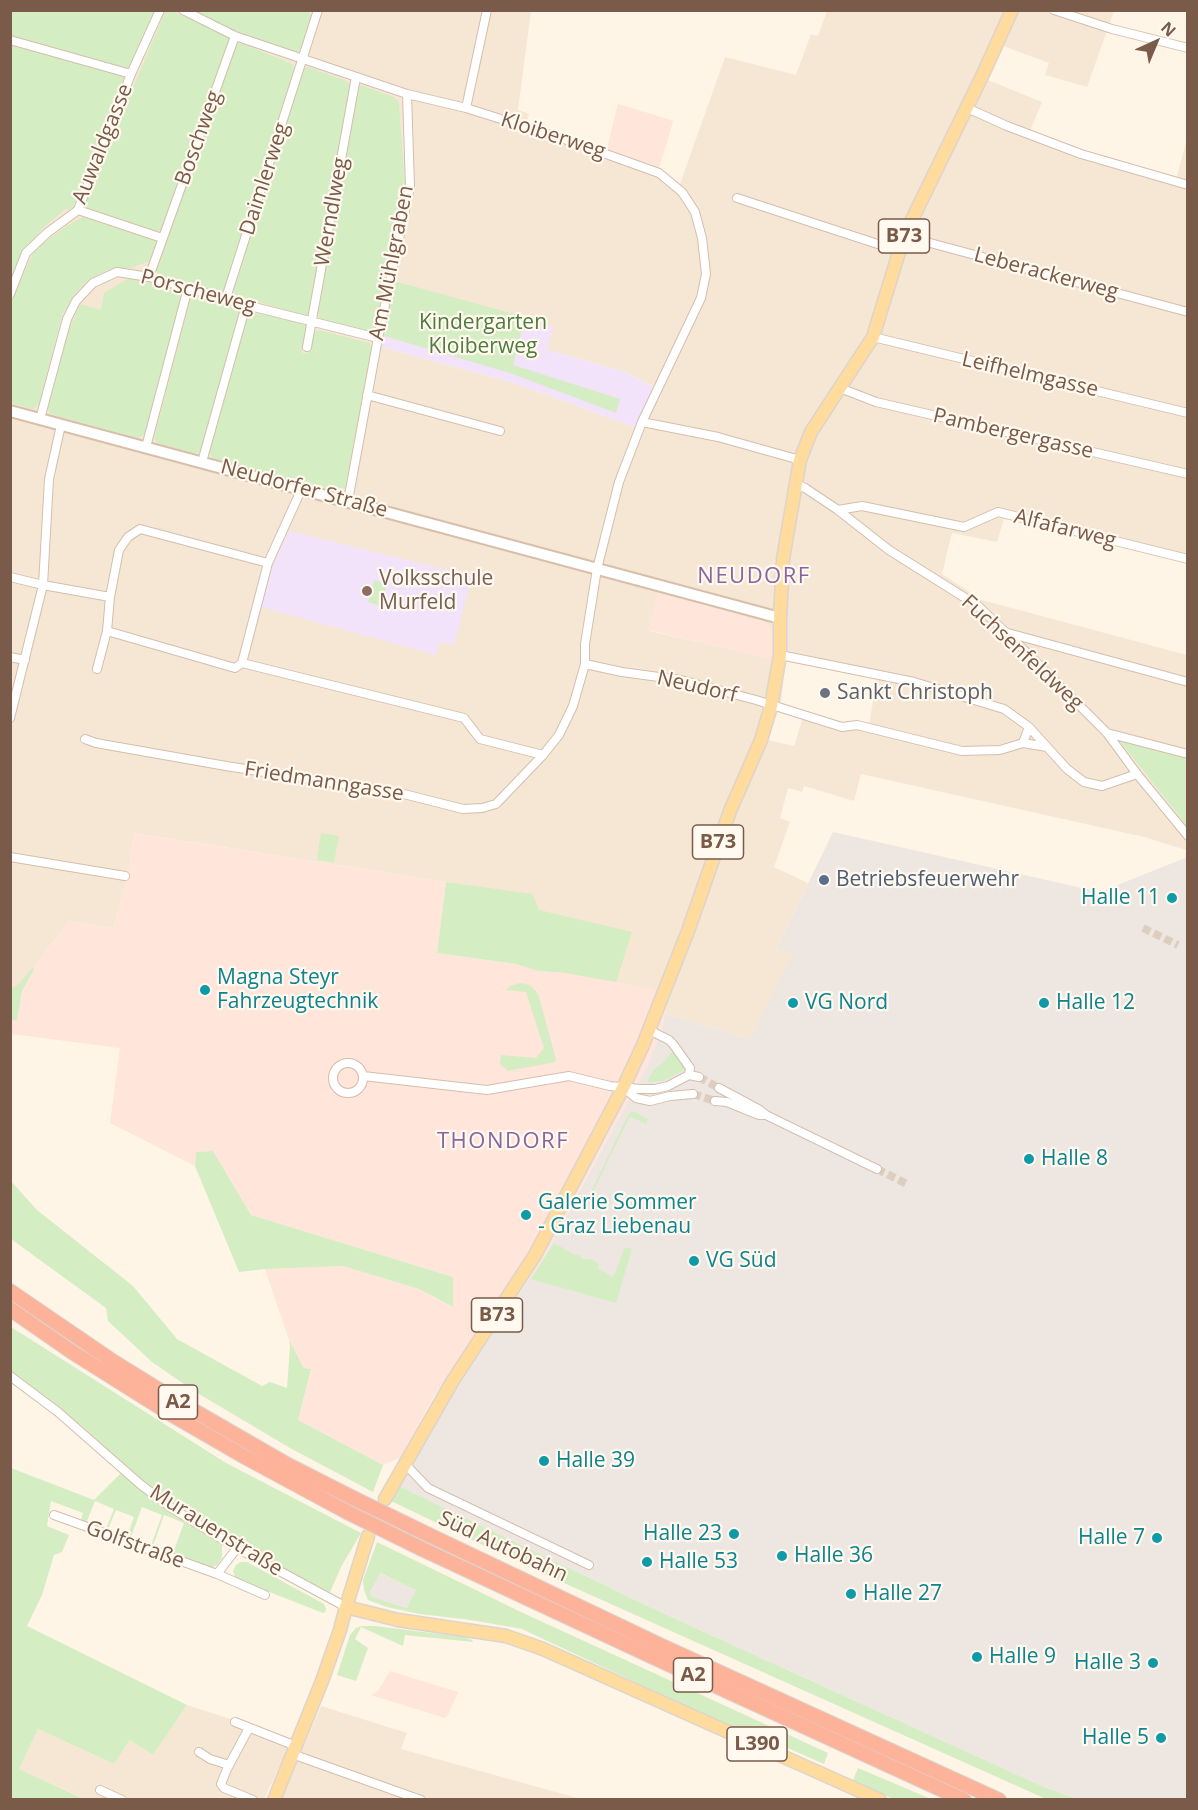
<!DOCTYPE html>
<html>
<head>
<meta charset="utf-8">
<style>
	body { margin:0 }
	#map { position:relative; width:1198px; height:1810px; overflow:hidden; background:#fef5e7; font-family:"Open Sans",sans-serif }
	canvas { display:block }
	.frame { position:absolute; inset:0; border:12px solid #7a5a48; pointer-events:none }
	.north { position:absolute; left:1126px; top:12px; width:60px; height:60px; -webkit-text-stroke:4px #fff9ef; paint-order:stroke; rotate:44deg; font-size:16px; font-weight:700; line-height:24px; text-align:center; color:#7a5a48 }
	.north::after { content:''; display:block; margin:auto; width:21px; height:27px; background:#7a5a48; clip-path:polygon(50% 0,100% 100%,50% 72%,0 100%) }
</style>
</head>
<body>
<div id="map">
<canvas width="1198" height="1810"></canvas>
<div class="frame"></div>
<div class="north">N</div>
</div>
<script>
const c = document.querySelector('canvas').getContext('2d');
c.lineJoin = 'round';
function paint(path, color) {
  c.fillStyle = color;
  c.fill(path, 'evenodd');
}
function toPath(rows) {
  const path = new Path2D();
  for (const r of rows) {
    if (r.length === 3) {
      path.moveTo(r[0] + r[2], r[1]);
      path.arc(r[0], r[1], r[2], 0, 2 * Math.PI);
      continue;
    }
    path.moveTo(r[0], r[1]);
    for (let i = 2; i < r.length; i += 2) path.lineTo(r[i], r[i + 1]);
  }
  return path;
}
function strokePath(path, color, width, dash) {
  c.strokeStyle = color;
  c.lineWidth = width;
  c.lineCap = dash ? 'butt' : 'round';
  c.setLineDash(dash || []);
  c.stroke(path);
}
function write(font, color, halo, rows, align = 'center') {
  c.font = font + ' "Open Sans",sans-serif';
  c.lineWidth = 4.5;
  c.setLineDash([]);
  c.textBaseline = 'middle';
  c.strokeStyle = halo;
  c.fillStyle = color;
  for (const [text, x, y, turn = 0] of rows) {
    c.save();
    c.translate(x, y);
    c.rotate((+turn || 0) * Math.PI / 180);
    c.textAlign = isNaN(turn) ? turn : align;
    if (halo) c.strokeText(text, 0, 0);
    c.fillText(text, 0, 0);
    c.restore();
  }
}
paint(toPath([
	[10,11,531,11,518,110,529,114,527,122,607,150,618,104,673,121,659,168,680,184,725,57,796,75,811,34,818,36,827,11,1114,11,1087,87,1045,75,1049,63,1003,46,988,80,1042,102,1030,131,1082,151,1177,177,1187,138,1187,563,1004,519,997,542,952,533,942,574,982,600,1187,655,1187,758,1120,740,1180,817,1187,829,1187,859,1185,858,1186,850,1144,837,861,774,854,801,804,786,802,792,788,788,780,818,790,822,774,867,808,883,776,949,794,953,750,1039,665,1014,667,1004,566,973,523,894,134,833,128,876,113,928,69,921,40,959,22,991,11,1020],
	[384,336,547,350,625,372,655,388,635,427,511,382,381,347],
	[289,532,454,644,439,641,436,654],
	[658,593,769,658,649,631],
	[786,659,877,677,869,725,844,722,805,711,794,746,768,740,781,703],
	[187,1705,293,1739,264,1799,85,1799,19,1769,38,1729,114,1764,130,1740,153,1755],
	[321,1706,407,1733,401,1749,581,1799,281,1800]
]), '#f6e7d4');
paint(toPath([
	[618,104,673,121,659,168,607,150],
	[658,593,764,620,774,635,776,651,769,659,648,630],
	[133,833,446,882,437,953,516,964,538,971,566,973,654,989,667,1004,662,1029,648,1064,546,1254,497,1326,484,1321,433,1398,400,1458,383,1465,298,1420,311,1369,304,1368,289,1340,265,1269,343,1266,419,1289,452,1307,453,1277,251,1215,213,1151,196,1152,195,1166,110,1123,120,1048,11,1034,11,1020,17,1021,22,991,40,959,69,921,113,928,128,876],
	[390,1671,458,1692,448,1715,445,1718,371,1695,378,1691]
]), '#ffe5da');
paint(toPath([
	[833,832,1100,892,1185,858,1187,859,1187,1799,1076,1799,1044,1787,656,1610,399,1486,463,1377,546,1254,648,1064,662,1029,665,1014,750,1039,793,953,776,949],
	[379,1573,417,1590,408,1608,371,1597,370,1592]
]), '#eee7e1');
paint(toPath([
	[394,281,553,326,547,350,625,372,655,388,635,427,511,382,381,347],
	[289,531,472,576,454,645,440,642,436,655,261,607,273,566]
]), '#f2e3fb');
paint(toPath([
	[308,10,311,16,302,47,296,53,235,31,191,11],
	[10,11,157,11,133,66,126,68,11,36],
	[172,11,229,37,231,42,163,229,157,232,86,210,84,204,165,12],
	[241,43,292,64,295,69,225,290,219,293,159,277,155,268,236,45],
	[11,45,123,76,126,80,73,208,64,210,44,227,24,251,11,285],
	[308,67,347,81,350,86,311,312,306,316,235,295,232,288,302,69],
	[360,85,394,97,399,103,405,187,378,327,369,333,321,319,318,315,357,86],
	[83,217,154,240,158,245,152,260,131,268,111,269,89,279,75,293,62,315,39,404,33,409,11,403,11,307,12,299,35,249,68,225],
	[129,278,177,290,181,298,145,434,138,438,50,414,47,406,68,332,80,304,101,310,104,293],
	[394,281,525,317,513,365,620,399,616,413,510,373,384,336],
	[197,296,236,306,240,313,202,450,197,454,157,443,154,438,190,300],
	[251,312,305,324,307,327,302,353,307,354,313,333,319,330,369,343,372,348,345,488,338,492,212,458,209,451,247,314],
	[374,580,387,584,381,606,368,602],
	[1119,740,1187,758,1187,829,1180,817],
	[321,833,339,836,334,862,317,860],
	[446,882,532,894,539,910,632,932,616,982,566,973,538,971,516,964,437,953],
	[32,968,34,969,22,991,17,1021,11,1020,11,989,18,985],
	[520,983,530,985,538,994,556,1059,555,1062,508,1071,500,1064,501,1055,536,1058,544,1048,526,992,506,990,510,986],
	[674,1049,686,1068,685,1070,663,1081,647,1082,653,1070,664,1062],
	[631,1112,635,1112,648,1119,646,1124,630,1116,593,1192,592,1190,628,1115],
	[213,1151,251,1215,453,1277,453,1307,419,1289,343,1266,265,1269,239,1272,195,1166,196,1152],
	[10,1180,37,1210,133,1286,177,1339,262,1386,270,1382,287,1388,290,1346,289,1340,304,1368,311,1369,298,1420,383,1465,373,1492,290,1448,194,1391,152,1362,108,1321,106,1308,11,1239],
	[554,1243,573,1254,579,1255,584,1260,591,1259,597,1263,599,1265,597,1268,613,1277,625,1247,632,1249,616,1303,531,1279],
	[11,1327,226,1463,361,1533,341,1567,328,1597,222,1540,222,1558,218,1564,207,1571,80,1524,83,1513,51,1501,47,1526,69,1535,62,1552,54,1555,42,1595,27,1626,187,1705,153,1755,130,1740,114,1764,38,1729,19,1769,84,1799,11,1799,11,1468,94,1500,124,1470,85,1435,11,1383],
	[95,1501,114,1509,106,1529,87,1521],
	[142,1507,162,1515,151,1545,131,1537],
	[116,1510,134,1517,127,1537,108,1529],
	[164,1515,184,1523,173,1553,153,1546],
	[399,1486,656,1610,1044,1787,1076,1799,1046,1799,535,1570,391,1501],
	[377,1542,523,1613,828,1753,824,1764,790,1749,722,1723,522,1629,471,1620,420,1614,387,1607,368,1600,364,1590,363,1580],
	[380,1573,416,1590,407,1608,372,1597,370,1592],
	[241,1562,247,1562,324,1604,326,1609,325,1612,323,1613,239,1580,235,1577,233,1571,236,1565],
	[362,1626,375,1626,464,1637,472,1640,473,1642,405,1635,403,1646,361,1627,355,1639,368,1648,356,1681,337,1675,350,1635,356,1628],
	[858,1768,931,1799,893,1799,853,1780]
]), '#d4edc3');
strokePath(toPath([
	[1143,928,1178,945],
	[699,1077,719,1088],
	[693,1094,715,1101],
	[877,1169,909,1185]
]), '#ddcebf', 8, [8, 4]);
const street = toPath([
	[1054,10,1112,29,1188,48],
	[10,40,131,74],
	[466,108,487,10],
	[967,108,1007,126,1081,154,1188,185],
	[737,198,899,251],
	[78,210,162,238],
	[904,236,1188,312],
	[149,277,235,36],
	[10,294,26,253,47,233,78,210,131,74,160,10],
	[226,298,318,10],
	[873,337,1188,413],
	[307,347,356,77],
	[840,388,876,402,1188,474],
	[367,395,500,431],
	[40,419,67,319,76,301,93,283,117,272,149,277,246,305,378,338],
	[642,422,718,437,800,460],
	[146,447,188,288],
	[202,462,246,305],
	[796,484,805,488,838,510,889,550,978,606,1021,647,1107,733,1137,774,1188,836],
	[302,488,268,563,242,663,464,718,480,739,543,755],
	[348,501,378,338,410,187,407,94],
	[838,510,862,506,964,527,998,512,1188,559],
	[10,577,43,585,110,597,107,631,235,668,242,663],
	[110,597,119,550,128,537,140,529,268,563],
	[1008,633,1188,682],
	[780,655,914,682,1004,709,1029,727,1067,769,1084,782,1102,786,1137,774],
	[10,657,25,660],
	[585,664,622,672,681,680,756,700,842,727,857,725,962,751,1000,750,1023,743,1029,727],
	[97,669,107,631],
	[10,718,43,585,49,479,61,425],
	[1107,733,1188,754],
	[85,739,96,743,226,766,400,793,463,809,482,808,496,804,543,755,559,735,573,706,585,664,585,644,597,569,619,482,642,422,701,298,706,274,702,238,695,212,682,192,659,173,567,140,466,108,407,94,235,36,183,10],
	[1023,743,1047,747],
	[10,857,125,876],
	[649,1030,669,1040,673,1044,690,1068,689,1075],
	[348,1078,15],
	[689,1075,699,1077],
	[363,1076,487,1090,569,1076,610,1086,640,1089,655,1089,668,1086,689,1075],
	[719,1088,760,1110,766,1115,877,1169],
	[625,1089,636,1098,650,1101,670,1096,693,1094],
	[715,1101,727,1102,759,1115,764,1115],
	[10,1376,58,1412,140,1484,170,1507,237,1548,346,1607],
	[405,1464,428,1488,589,1565],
	[54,1515,217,1574,265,1595],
	[217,1574,237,1548],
	[235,1722,296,1746],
	[249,1728,227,1769,221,1784,224,1788,253,1800],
	[199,1752,210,1759,229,1765],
	[292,1754,421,1800],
	[100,1790,122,1800]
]);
const secondary = toPath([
	[10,411,780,618]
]);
const primary = toPath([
	[385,1499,452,1382,535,1255,623,1088,643,1045,688,931,730,811,761,740,771,706,780,655,780,618,783,559,800,460,811,432,873,337,904,236,984,72,1012,10],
	[346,1607,398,1620,506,1636,543,1649,880,1800],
	[274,1800,322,1681,340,1630,346,1607,368,1536]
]);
const highway = toPath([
	[10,1291,114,1362,177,1401,288,1465,353,1498],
	[10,1309,72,1352,169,1413,245,1457,347,1512],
	[429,1535,662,1646,999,1800],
	[422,1549,655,1658,964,1800]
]);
strokePath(street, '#d4beae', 10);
strokePath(secondary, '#d7bfaa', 14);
strokePath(primary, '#dcd4cf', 15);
strokePath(highway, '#dcd4cf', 16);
strokePath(street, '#fff', 8);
strokePath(secondary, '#fff', 10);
strokePath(primary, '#ffdb9d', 12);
strokePath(highway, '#fcb399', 14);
const highwayBridge = toPath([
	[353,1498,429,1535],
	[347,1512,422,1549]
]);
strokePath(highwayBridge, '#dcd4cf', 16, []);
strokePath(highwayBridge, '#fcb399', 14);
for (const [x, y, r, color] of [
	[367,591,6,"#8d6e63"],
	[825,693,6,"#6b7280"],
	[824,880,6,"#5c6f8a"],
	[1172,898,6,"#0f9aa8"],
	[205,990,6,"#0f9aa8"],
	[793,1003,6,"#0f9aa8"],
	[1044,1003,6,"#0f9aa8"],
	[1029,1159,6,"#0f9aa8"],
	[526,1215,6,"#0f9aa8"],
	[694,1261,6,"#0f9aa8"],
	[544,1461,6,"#0f9aa8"],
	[734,1534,6,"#0f9aa8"],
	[1157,1538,6,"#0f9aa8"],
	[782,1556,6,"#0f9aa8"],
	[647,1562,6,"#0f9aa8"],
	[851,1594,6,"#0f9aa8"],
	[977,1657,6,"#0f9aa8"],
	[1153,1663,6,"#0f9aa8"],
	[1161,1738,6,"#0f9aa8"]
]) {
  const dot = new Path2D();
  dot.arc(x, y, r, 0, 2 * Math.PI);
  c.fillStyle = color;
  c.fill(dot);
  strokePath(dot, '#fff9ef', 2);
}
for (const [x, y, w] of [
	[904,236,51],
	[718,842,51],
	[497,1315,51],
	[178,1402,39],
	[693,1675,39],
	[757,1744,60]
]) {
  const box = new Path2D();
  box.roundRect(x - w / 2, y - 17, w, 34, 4.5);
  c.fillStyle = '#fff9ef';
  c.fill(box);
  strokePath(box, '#7a5a48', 1.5);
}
write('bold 20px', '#7a5a48', null, [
	["B73",904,236],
	["B73",718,842],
	["B73",497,1315],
	["A2",178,1402],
	["A2",693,1675],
	["L390",757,1744]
]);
write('21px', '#7a5a48', '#fff9ef', [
	["Kloiberweg",553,136,18],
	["Boschweg",199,138,-70],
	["Auwaldgasse",103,144,-68],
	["Daimlerweg",265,179,-72],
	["Werndlweg",332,212,-80],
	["Am Mühlgraben",392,263,-79],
	["Leberackerweg",1046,274,15],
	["Porscheweg",198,292,15],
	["Leifhelmgasse",1030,375,13],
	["Pambergergasse",1013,434,13],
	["Neudorfer Straße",304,489,15],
	["Alfafarweg",1065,529,14],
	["Fuchsenfeldweg",1022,653,43],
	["Neudorf",697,687,13],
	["Friedmanngasse",324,782,9],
	["Murauenstraße",216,1531,32],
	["Golfstraße",135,1545,20],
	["Süd Autobahn",503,1547,25]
]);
write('21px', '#4f7b3c', '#fff9ef', [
	["Kindergarten",483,323],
	["Kloiberweg",483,347]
]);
write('21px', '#785e54', '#fff9ef', [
	["Volksschule",379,579],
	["Murfeld",379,603]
], 'left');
write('21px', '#5b616d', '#fff9ef', [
	["Sankt Christoph",837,693]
], 'left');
write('21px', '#4e5e75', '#fff9ef', [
	["Betriebsfeuerwehr",836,880]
], 'left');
write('21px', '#0d838f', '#fff9ef', [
	["Halle 11",1160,898,"right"],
	["Magna Steyr",217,978],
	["Fahrzeugtechnik",217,1002],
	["VG Nord",805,1003],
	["Halle 12",1056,1003],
	["Halle 8",1041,1159],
	["Galerie Sommer",538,1203],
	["- Graz Liebenau",538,1227],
	["VG Süd",706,1261],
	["Halle 39",556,1461],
	["Halle 23",722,1534,"right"],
	["Halle 7",1145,1538,"right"],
	["Halle 36",794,1556],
	["Halle 53",659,1562],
	["Halle 27",863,1594],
	["Halle 9",989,1657],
	["Halle 3",1141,1663,"right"],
	["Halle 5",1149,1738,"right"]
], 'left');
c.letterSpacing = '1.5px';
write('22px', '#8a649e', '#fff9ef', [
	["NEUDORF",754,577],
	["THONDORF",503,1142]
]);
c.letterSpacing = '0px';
</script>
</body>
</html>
